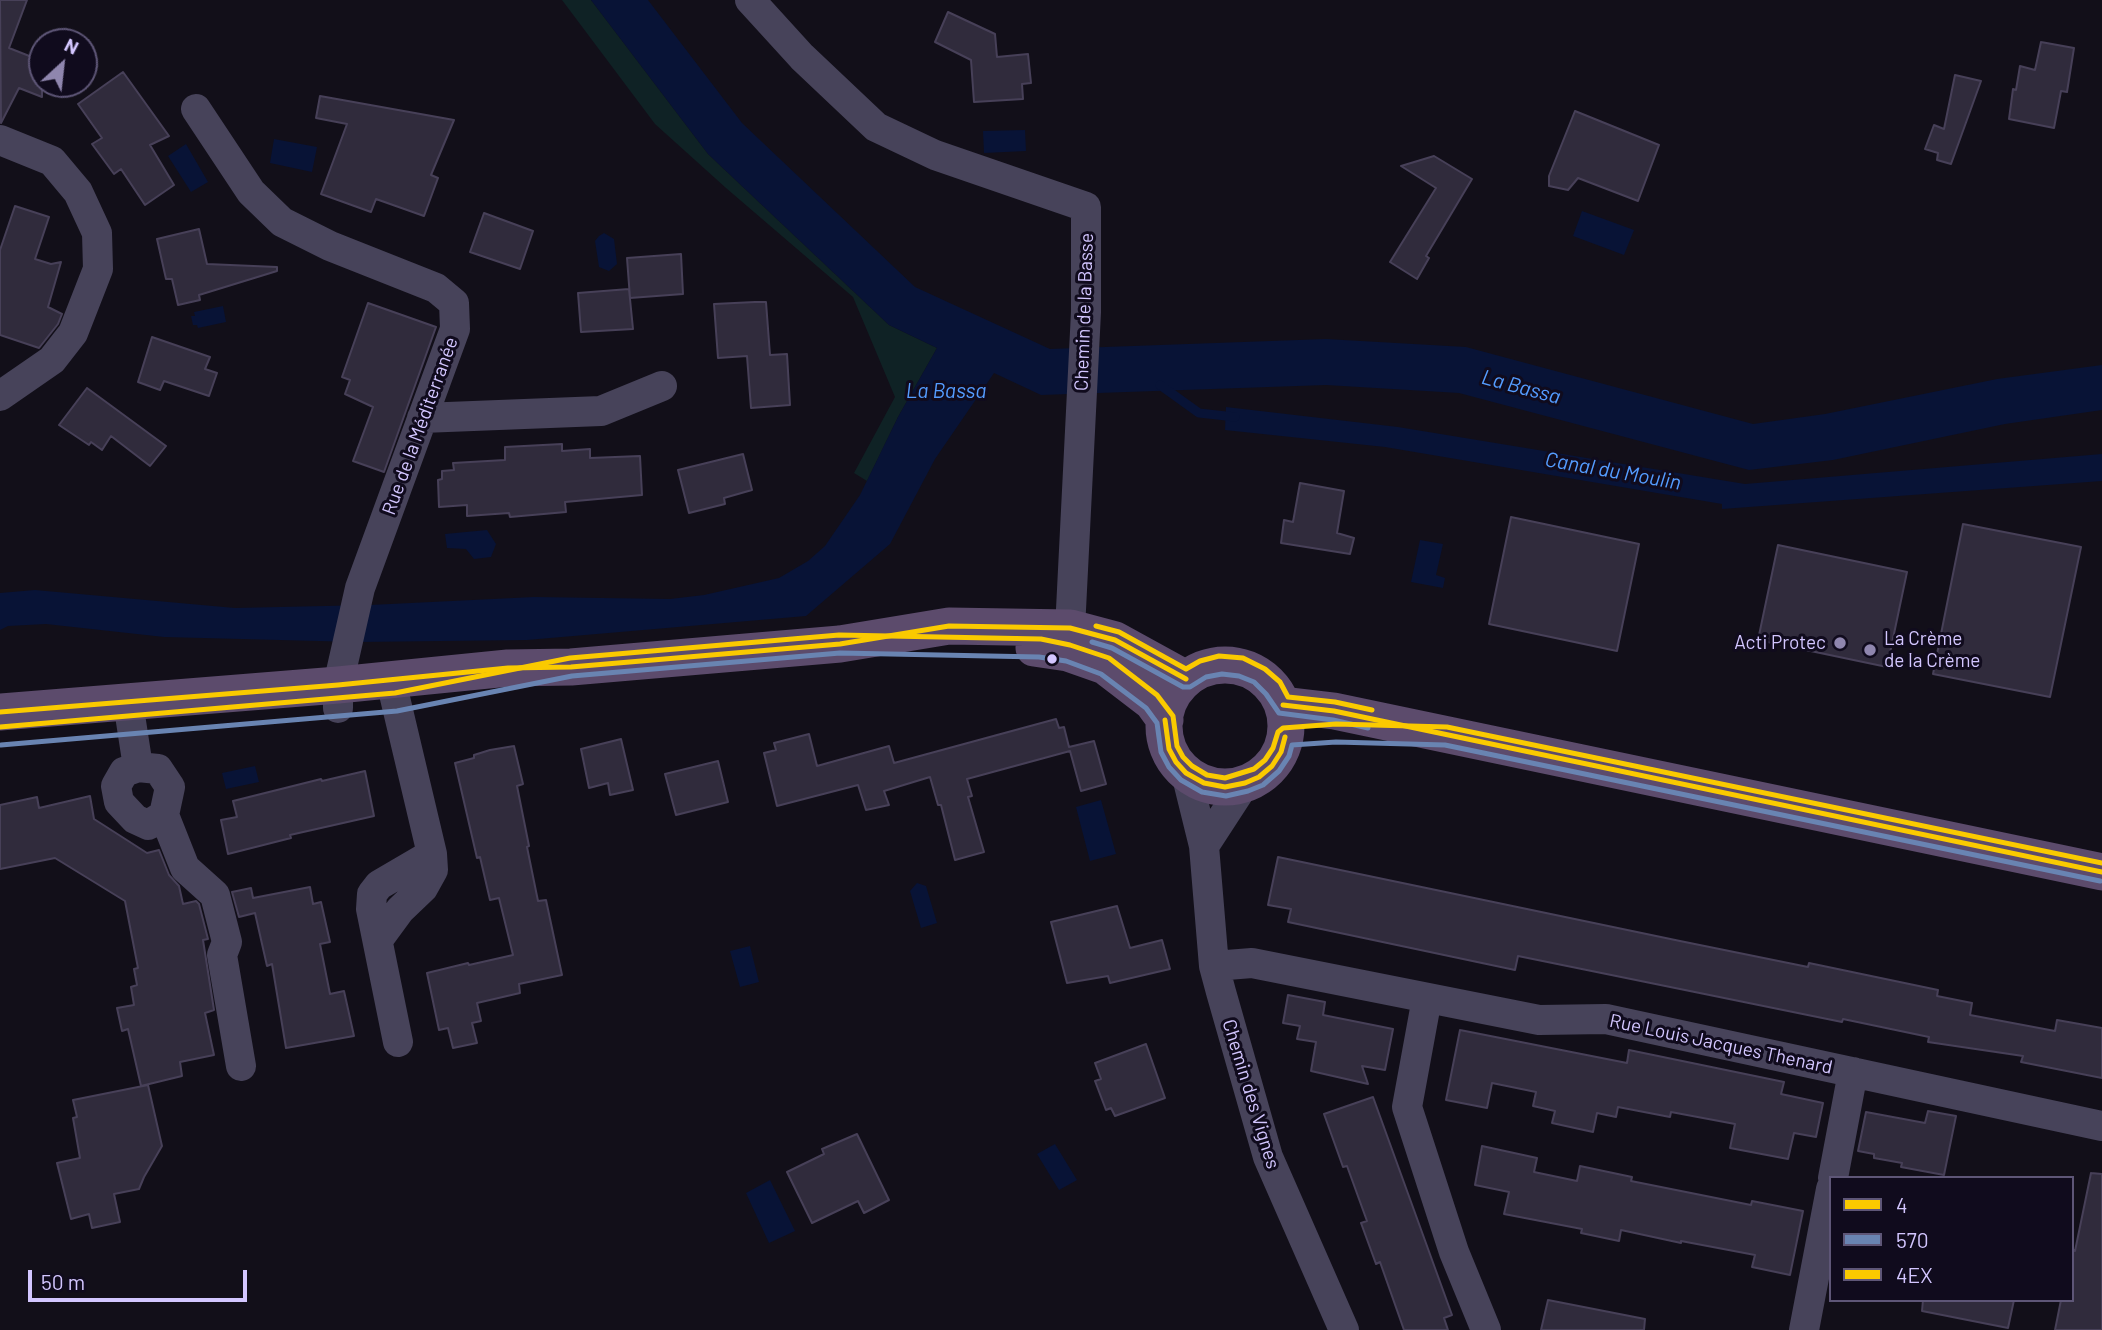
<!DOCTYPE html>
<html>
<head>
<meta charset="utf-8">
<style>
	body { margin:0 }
	#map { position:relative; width:2102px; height:1330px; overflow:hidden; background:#120f19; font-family:Barlow,sans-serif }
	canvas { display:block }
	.legend { position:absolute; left:1829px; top:1176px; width:245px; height:126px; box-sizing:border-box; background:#100b1d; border:2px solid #5e5677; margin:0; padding:9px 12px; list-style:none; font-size:21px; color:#d3c6ff }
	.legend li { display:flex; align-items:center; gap:14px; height:35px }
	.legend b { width:35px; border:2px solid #5e5677 }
	.north { position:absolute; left:28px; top:28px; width:70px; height:70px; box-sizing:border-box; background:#100b1d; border:2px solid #5e5677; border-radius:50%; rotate:27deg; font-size:19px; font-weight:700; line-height:28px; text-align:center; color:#d3c6ff }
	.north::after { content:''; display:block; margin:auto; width:24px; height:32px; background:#8f86ae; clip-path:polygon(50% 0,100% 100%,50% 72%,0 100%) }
	.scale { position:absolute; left:28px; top:1270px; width:219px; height:32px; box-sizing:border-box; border:4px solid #d3c6ff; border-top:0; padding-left:9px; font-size:21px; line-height:24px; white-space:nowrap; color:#d3c6ff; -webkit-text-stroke:5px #100b1d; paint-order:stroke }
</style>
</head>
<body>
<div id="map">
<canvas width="2102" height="1330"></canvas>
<ul class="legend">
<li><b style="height:9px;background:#faca00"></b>4</li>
<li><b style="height:9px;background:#6984b2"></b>570</li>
<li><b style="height:9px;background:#faca00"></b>4EX</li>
</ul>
<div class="north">N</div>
<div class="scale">50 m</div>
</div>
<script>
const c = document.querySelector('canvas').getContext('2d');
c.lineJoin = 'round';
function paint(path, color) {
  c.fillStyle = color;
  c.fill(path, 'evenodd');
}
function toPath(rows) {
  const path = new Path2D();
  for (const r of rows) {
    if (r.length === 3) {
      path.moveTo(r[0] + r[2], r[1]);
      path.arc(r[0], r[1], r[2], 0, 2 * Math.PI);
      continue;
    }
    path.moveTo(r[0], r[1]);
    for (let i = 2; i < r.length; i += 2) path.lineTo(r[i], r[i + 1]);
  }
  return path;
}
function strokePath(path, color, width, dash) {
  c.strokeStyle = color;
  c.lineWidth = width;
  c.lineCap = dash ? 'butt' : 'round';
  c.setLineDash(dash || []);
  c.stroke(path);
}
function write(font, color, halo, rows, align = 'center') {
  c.font = font + ' Barlow,sans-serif';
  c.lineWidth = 6;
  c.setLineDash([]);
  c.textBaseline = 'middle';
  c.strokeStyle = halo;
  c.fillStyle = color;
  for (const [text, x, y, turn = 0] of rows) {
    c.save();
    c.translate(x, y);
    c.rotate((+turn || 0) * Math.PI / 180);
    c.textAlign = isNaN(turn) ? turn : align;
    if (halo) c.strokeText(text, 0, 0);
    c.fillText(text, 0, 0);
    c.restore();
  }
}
paint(toPath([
	[562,0,591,0,708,154,889,325,937,348,898,417,867,481,854,473,895,397,853,297,726,188,655,124]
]), '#0f2225');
paint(toPath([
	[591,0,648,0,742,123,915,287,1050,349,1326,339,1466,347,1753,424,1825,414,1997,379,2102,365,2102,410,2005,424,1833,460,1749,470,1459,393,1326,385,1041,395,994,373,935,459,890,544,806,616,527,640,357,642,164,637,46,624,8,626,0,630,0,593,35,590,235,608,370,605,534,597,670,599,704,595,779,578,808,561,825,546,860,495,898,417,937,348,889,325,708,154],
	[1025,130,1026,151,984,153,983,131],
	[274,139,317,147,312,172,270,163],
	[186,144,208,182,191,192,168,156],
	[1582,211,1634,230,1624,255,1573,236],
	[604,233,614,239,617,264,609,271,599,267,595,241,599,236],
	[223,306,226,322,198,328,197,325,193,325,191,316,195,316,194,312],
	[1226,407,1398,427,1745,484,2102,454,2102,481,1722,509,1722,504,1385,447,1225,430],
	[487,530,496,544,491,557,474,559,466,549,447,548,445,534],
	[1420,540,1443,544,1436,575,1445,578,1443,588,1411,582],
	[255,766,259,782,226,789,222,773],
	[1101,800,1116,854,1090,861,1076,807],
	[917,883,926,886,937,923,921,928,910,891],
	[750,946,759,982,740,987,730,951],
	[1055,1144,1077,1180,1059,1190,1037,1154],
	[770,1180,795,1231,769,1243,746,1193]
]), '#081336');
strokePath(toPath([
	[1160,385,1199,413,1235,417]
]), '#081336', 9);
const building = toPath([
	[0,0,27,0,9,48,42,61,42,97,19,88,1,123,0,0],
	[948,12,995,34,997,57,1028,54,1031,83,1022,84,1023,99,974,102,971,60,935,42,948,12],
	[2041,42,2074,48,2067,92,2061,91,2054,128,2009,119,2013,89,2016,90,2020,66,2035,70,2041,42],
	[123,72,169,136,150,145,174,185,145,205,121,169,114,174,92,144,102,138,78,104,123,72],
	[1955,75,1981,81,1951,164,1937,160,1938,153,1925,149,1934,125,1944,129,1955,75],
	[320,96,454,120,431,175,438,178,424,216,376,199,371,212,321,194,347,124,316,118,320,96],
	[1575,111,1659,145,1638,201,1578,178,1568,190,1549,186,1549,176,1575,111],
	[1434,156,1472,179,1426,256,1429,258,1417,279,1390,262,1436,188,1401,166,1434,156],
	[15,206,49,217,35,259,51,264,61,262,48,307,62,314,58,324,39,348,0,335,0,250,15,206],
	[484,213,533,231,520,269,470,252,484,213],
	[199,229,207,264,277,267,277,271,199,295,200,300,178,305,172,279,166,279,157,239,199,229],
	[681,254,683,294,630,298,627,258,681,254],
	[629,289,633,329,581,332,578,293,629,289],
	[755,302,766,302,770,355,787,354,790,405,751,408,747,356,718,358,714,304,755,302],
	[368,303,436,327,384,472,353,461,373,407,345,394,350,380,342,377,368,303],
	[152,337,210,357,205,369,217,373,209,396,164,381,160,390,138,382,152,337],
	[87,388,166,446,150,466,111,436,102,450,91,442,89,445,59,425,87,388],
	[562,444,562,451,590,449,590,458,640,456,642,495,565,502,566,512,510,517,509,513,467,516,467,505,439,507,438,480,442,479,442,471,454,470,453,463,505,460,505,447,562,444],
	[743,454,752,490,724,498,725,504,689,513,678,470,743,454],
	[1300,483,1344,491,1337,533,1354,538,1350,554,1281,543,1284,520,1293,522,1300,483],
	[1511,517,1639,544,1617,651,1489,624,1511,517],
	[1963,524,2081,547,2050,697,1933,674,1963,524],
	[1778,545,1907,572,1887,667,1758,640,1778,545],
	[1056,719,1059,728,1064,727,1069,747,1094,741,1106,784,1081,791,1070,751,967,779,972,796,968,797,984,852,955,860,941,805,938,805,930,777,884,791,889,805,866,810,858,785,777,806,764,753,776,750,774,743,809,734,817,766,889,746,894,763,1056,719],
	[621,739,633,790,610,795,608,783,589,788,581,749,621,739],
	[514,746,523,784,517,786,529,846,527,847,538,901,546,900,562,975,519,984,520,993,477,1003,481,1021,472,1023,477,1043,453,1048,448,1028,439,1030,427,973,468,963,469,965,513,955,499,898,490,900,480,857,477,858,455,763,474,758,474,755,490,750,514,746],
	[718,761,728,802,676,815,665,774,718,761],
	[365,771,374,816,290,835,291,838,228,854,221,820,237,817,233,801,321,779,322,781,365,771],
	[90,796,94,819,147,853,159,850,169,875,179,886,183,904,196,901,199,904,208,939,203,940,214,1010,205,1013,214,1055,180,1062,182,1076,141,1086,128,1029,122,1031,117,1008,134,1005,131,987,137,985,134,969,138,968,125,901,55,858,0,869,0,805,37,797,39,808,90,796],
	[1278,857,1680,941,1808,967,1809,963,1938,990,1937,996,1972,1003,1970,1015,2055,1031,2057,1020,2102,1028,2102,1078,2021,1062,2023,1056,1928,1042,1929,1037,1843,1019,1842,1022,1518,956,1515,970,1288,922,1291,909,1268,905,1278,857],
	[310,887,313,904,321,902,330,942,320,944,330,994,344,991,354,1036,286,1048,272,964,267,966,255,913,239,917,232,892,251,888,253,898,310,887],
	[1117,906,1130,948,1162,940,1170,969,1110,983,1108,976,1067,983,1051,922,1117,906],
	[1288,995,1325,1002,1323,1015,1393,1029,1385,1070,1362,1066,1368,1084,1311,1071,1316,1042,1297,1039,1300,1026,1283,1023,1288,995],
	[1460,1030,1627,1063,1629,1050,1784,1082,1781,1094,1823,1103,1816,1137,1794,1133,1788,1159,1730,1148,1735,1124,1671,1112,1670,1117,1618,1107,1616,1117,1597,1113,1593,1132,1552,1123,1555,1111,1533,1106,1536,1092,1492,1083,1487,1108,1446,1100,1460,1030],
	[1146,1044,1165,1098,1115,1116,1111,1108,1106,1110,1095,1081,1101,1079,1095,1063,1146,1044],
	[148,1085,162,1146,144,1177,139,1189,114,1194,120,1222,92,1228,89,1214,71,1219,57,1163,80,1158,73,1118,77,1117,73,1100,148,1085],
	[1373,1097,1452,1315,1444,1318,1448,1330,1404,1330,1380,1262,1376,1264,1361,1223,1367,1221,1347,1166,1343,1167,1324,1114,1373,1097],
	[1928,1111,1956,1116,1944,1175,1901,1167,1902,1163,1874,1158,1874,1154,1858,1151,1866,1112,1925,1123,1928,1111],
	[857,1134,889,1200,864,1213,858,1201,812,1223,787,1172,824,1154,822,1149,857,1134],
	[1482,1146,1537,1158,1534,1172,1577,1181,1580,1166,1632,1177,1631,1181,1751,1205,1752,1201,1803,1211,1790,1275,1752,1267,1755,1255,1681,1241,1681,1243,1621,1230,1619,1241,1581,1233,1582,1229,1504,1214,1509,1192,1475,1185,1482,1146],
	[2091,1173,2102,1174,2102,1330,2055,1330,2061,1300,2072,1300,2072,1250,2075,1251,2091,1173],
	[1548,1300,1645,1319,1644,1330,1541,1330,1548,1300],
	[1923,1300,2014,1300,2008,1328,1922,1311,1923,1300]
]);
paint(building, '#302b3c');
strokePath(building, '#474058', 2);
strokePath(toPath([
	[750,0,802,57,876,127,935,155,1086,207,1086,312,1069,649],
	[196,109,251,192,282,222,330,246,436,288,454,303,455,329,360,588,338,685,338,708],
	[0,140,52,161,78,192,97,233,98,269,73,333,52,360,0,396],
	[422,418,601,411,662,386],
	[391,681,432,854,379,885,372,894,371,909,398,1042],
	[128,702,138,767,158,769,170,787,164,815,148,825,135,819,119,802,116,786,124,772,138,767],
	[1186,773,1204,846,1214,966,1221,992,1268,1157,1344,1330],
	[164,815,185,868,215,895,227,942,222,955,241,1066],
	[1204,846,1245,783],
	[378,940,400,910,423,888,433,870,432,854],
	[1214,966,1252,963,1539,1020,1606,1019,2102,1126],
	[1427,998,1407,1107,1454,1252,1486,1330],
	[1833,1178,1853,1072],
	[1804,1330,1831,1189]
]), '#47435a', 30);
strokePath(toPath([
	[1034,648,1068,653,1105,666,1152,702,1165,720],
	[1225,726,61],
	[1283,705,1334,711,2102,872],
	[0,712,338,685,508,668,571,667,840,644,949,626,1070,628,1115,640,1186,679]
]), '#5c4b6c', 37);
strokePath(toPath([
	[1283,705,1334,711,2102,872],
	[0,712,338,685,508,668,571,667,840,644,949,626,1070,628,1115,640,1186,679],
	[1165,720,1169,749,1176,762,1186,773,1204,783,1225,787,1245,783,1259,777,1272,766,1281,752,1285,737]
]), '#faca00', 5);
strokePath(toPath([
	[1092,642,1112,648,1183,687,1190,687,1206,677,1222,674,1239,676,1254,682,1266,694,1279,713,1333,720,1368,728],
	[1,745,397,711,572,676,840,653,1039,657,1066,661,1101,674,1146,708,1157,723,1161,752,1169,767,1181,780,1202,792,1226,796,1248,791,1263,785,1279,771,1289,756,1292,745,1336,742,1445,745,2100,881]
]), '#6984b2', 5);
strokePath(toPath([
	[1096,626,1119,632,1186,669,1200,661,1219,656,1243,658,1265,669,1280,682,1288,697,1335,702,1372,710],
	[0,727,395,693,570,658,839,635,1041,639,1070,645,1109,658,1157,695,1173,716,1177,746,1183,757,1192,766,1207,775,1225,778,1254,769,1265,760,1273,748,1278,732,1283,728,1336,724,1447,727,2102,863]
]), '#faca00', 5);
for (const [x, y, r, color] of [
	[1840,643,7,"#8f86ae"],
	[1870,650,7,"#8f86ae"],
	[1052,659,6,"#d3c6ff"]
]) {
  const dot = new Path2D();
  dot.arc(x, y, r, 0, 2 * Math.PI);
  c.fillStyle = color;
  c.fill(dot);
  strokePath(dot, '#100b1d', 2.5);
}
write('19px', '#d3c6ff', '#100b1d', [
	["Chemin de la Basse",1084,312,-88],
	["Rue de la Méditerranée",420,426,-70],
	["Rue Louis Jacques Thenard",1721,1044,12],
	["Chemin des Vignes",1251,1094,73]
]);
write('19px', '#d3c6ff', '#100b1d', [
	["La Crème",1884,639],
	["de la Crème",1884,661],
	["Acti Protec",1826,643,"right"]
], 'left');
write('italic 21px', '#549cff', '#100b1d', [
	["La Bassa",1521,387,15],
	["La Bassa",946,391],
	["Canal du Moulin",1613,471,10]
]);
</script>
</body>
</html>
